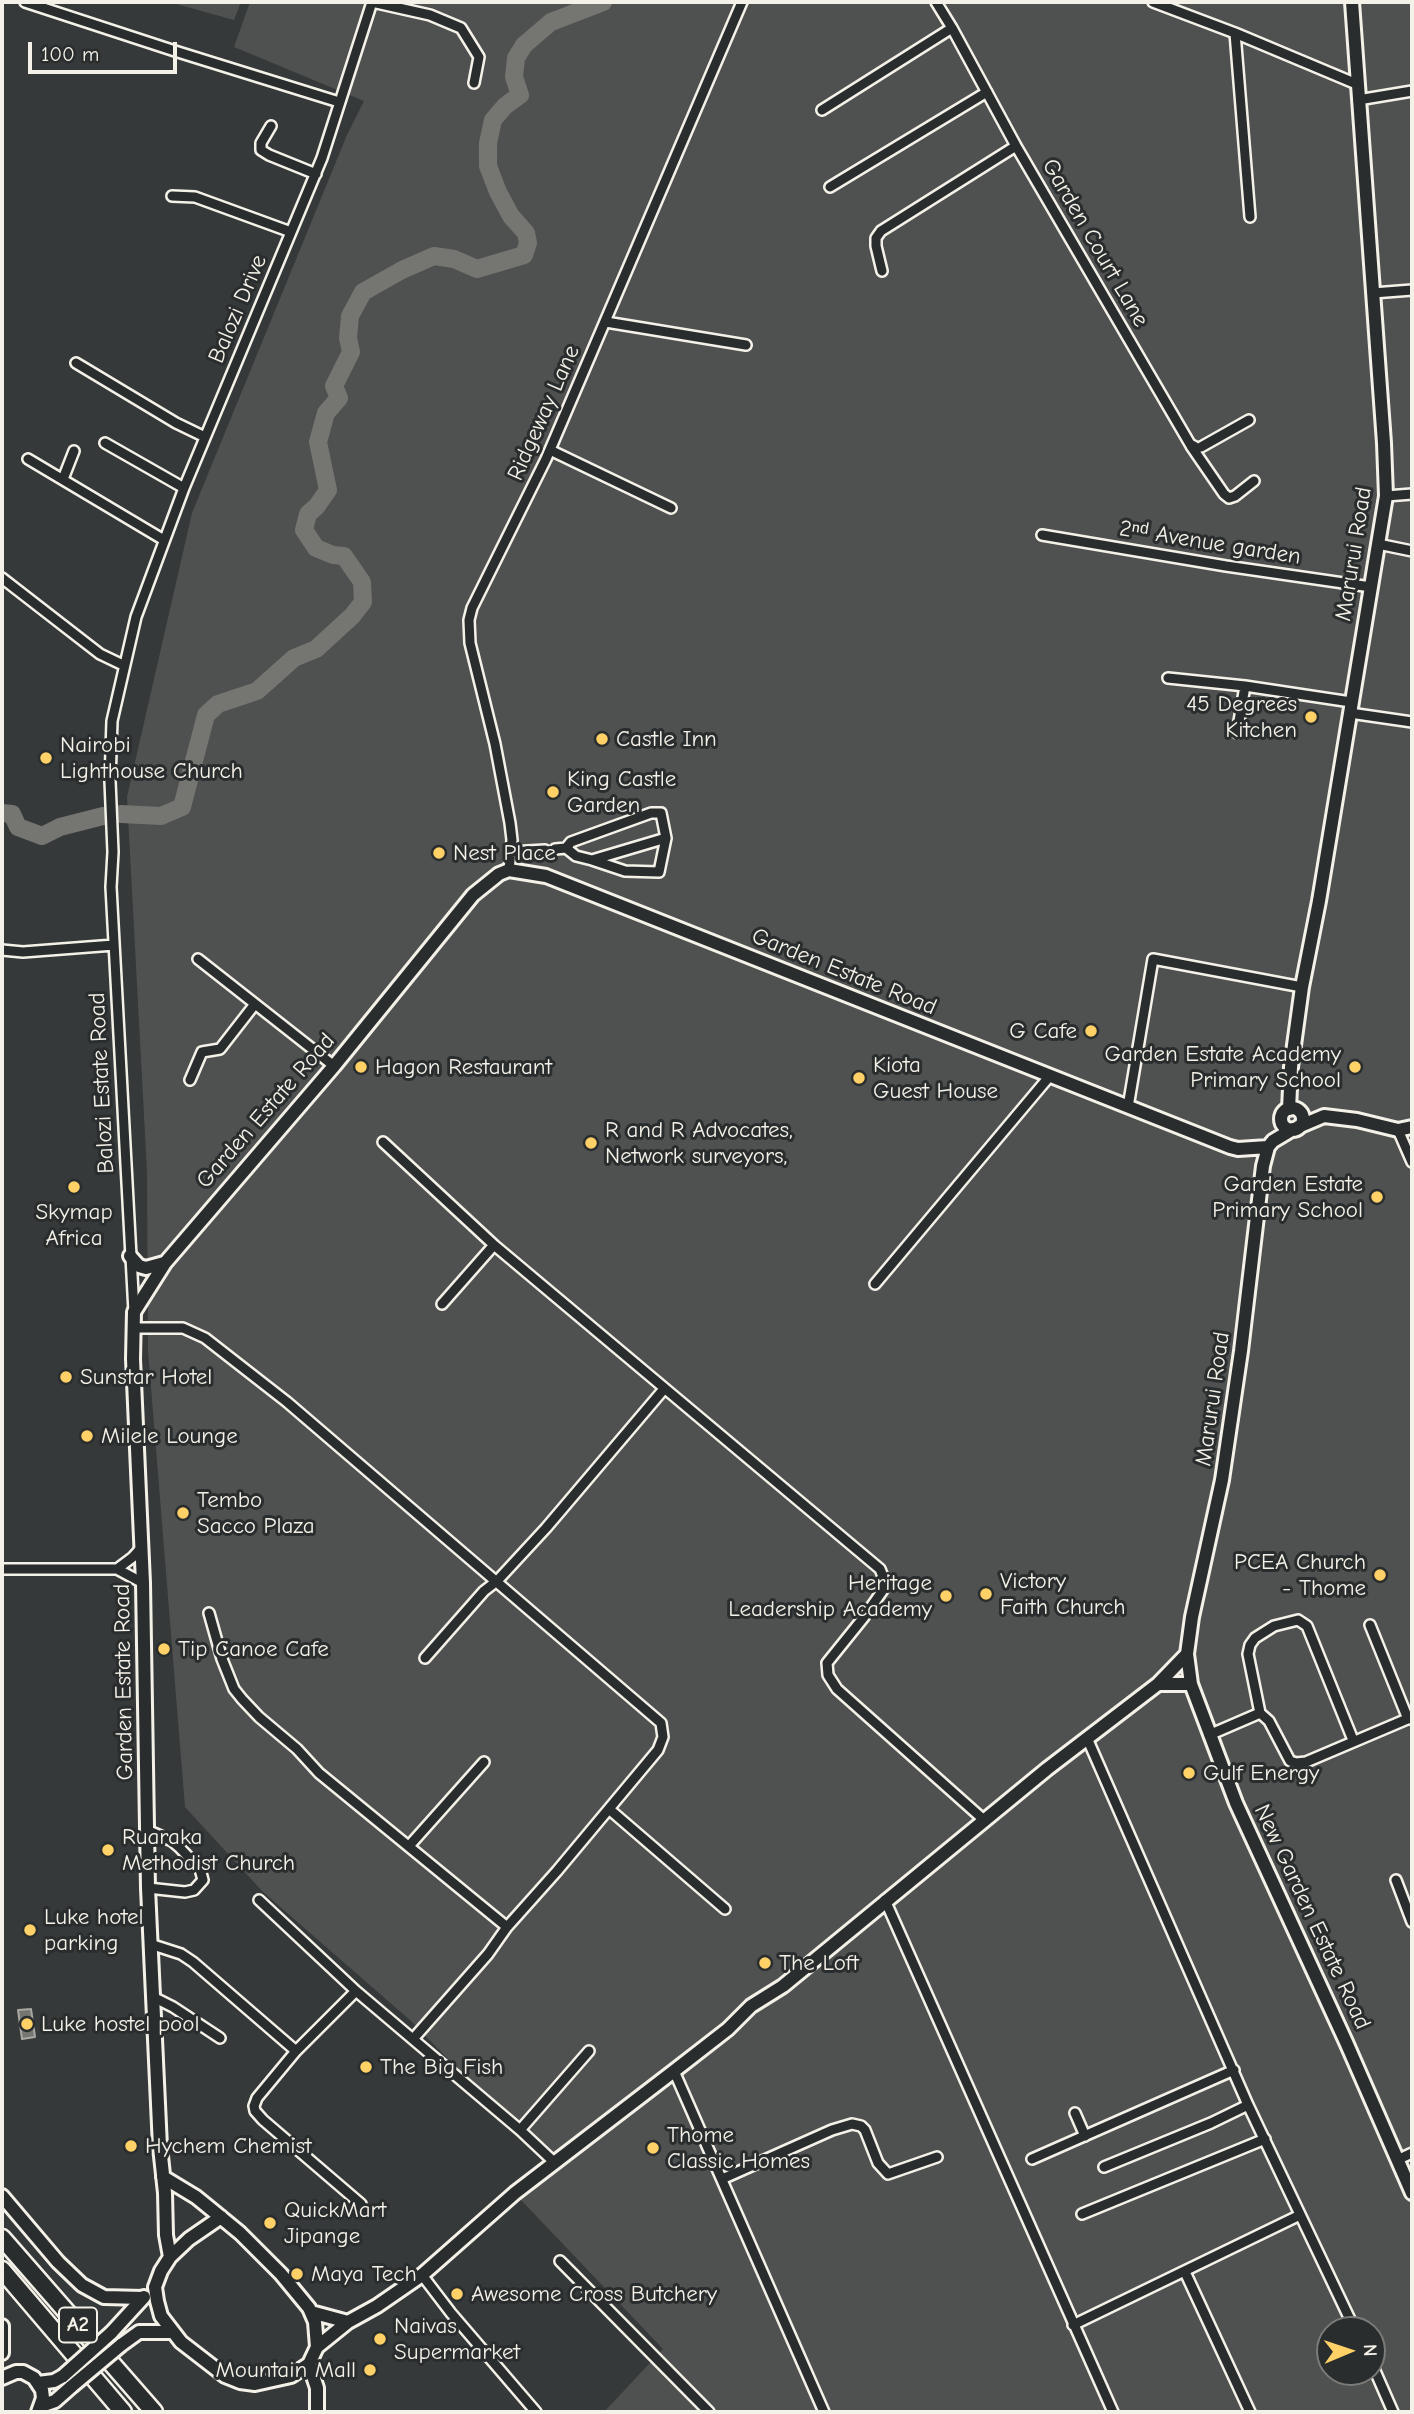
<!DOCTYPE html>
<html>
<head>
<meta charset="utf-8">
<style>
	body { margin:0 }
	#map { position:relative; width:1414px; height:2414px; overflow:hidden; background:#363939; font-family:"Comic Neue",sans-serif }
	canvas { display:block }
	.frame { position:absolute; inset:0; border:4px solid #f4f1e8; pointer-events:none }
	.north { position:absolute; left:1316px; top:2316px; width:70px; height:70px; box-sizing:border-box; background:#2a2d2e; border:2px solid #7b7b78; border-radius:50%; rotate:88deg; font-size:19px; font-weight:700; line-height:28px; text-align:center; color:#f4f1e8 }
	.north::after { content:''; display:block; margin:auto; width:24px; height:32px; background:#ffd166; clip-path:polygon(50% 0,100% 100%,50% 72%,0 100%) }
	.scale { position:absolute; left:28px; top:42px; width:149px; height:32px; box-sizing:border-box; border:4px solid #f4f1e8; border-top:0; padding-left:9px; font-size:21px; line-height:24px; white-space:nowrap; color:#f4f1e8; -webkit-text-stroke:5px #2a2d2e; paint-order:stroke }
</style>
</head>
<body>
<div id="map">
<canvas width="1414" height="2414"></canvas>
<div class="frame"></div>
<div class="north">N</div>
<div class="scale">100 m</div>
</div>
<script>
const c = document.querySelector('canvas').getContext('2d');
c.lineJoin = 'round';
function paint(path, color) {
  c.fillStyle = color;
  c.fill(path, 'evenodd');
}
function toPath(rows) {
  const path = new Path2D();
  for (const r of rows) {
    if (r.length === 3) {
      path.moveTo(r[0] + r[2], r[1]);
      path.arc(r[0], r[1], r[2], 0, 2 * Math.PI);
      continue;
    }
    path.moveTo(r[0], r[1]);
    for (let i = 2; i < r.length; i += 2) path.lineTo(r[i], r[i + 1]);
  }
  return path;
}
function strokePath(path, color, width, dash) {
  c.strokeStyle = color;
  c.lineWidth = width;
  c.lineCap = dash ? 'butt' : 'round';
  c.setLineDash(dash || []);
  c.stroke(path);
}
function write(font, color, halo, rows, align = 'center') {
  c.font = font + ' "Comic Neue",sans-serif';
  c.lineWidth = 6;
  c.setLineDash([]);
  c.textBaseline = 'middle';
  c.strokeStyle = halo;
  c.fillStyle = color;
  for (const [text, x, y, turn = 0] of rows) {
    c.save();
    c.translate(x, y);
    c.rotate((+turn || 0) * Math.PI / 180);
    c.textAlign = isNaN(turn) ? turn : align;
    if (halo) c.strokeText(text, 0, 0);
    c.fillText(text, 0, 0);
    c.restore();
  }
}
paint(toPath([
	[169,2,241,2,234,20],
	[250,2,1412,2,1412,2412,604,2412,663,2349,521,2200,556,2170,411,2021,263,1892,185,1807,148,1350,147,1172,127,797,192,513,347,135,364,101,234,47],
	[1330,2330,1372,2330,1372,2372,1330,2372]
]), '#4e514f');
const water = toPath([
	[31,2009,35,2037,22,2039,18,2010,31,2009]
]);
paint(water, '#757572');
strokePath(water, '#a8a7a1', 2);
strokePath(toPath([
	[2,813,12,814,18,827,42,836,60,827,103,816],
	[121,814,161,816,182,807,206,715,218,704,257,691,294,658,316,649,352,616,363,602,362,582,344,556,333,555,316,548,304,530,308,514,317,506,328,490,318,442,326,413,339,398,334,386,351,352,348,338,350,316,363,292,402,270,434,256,454,259,477,269,524,255,528,243,526,233,511,216,498,192,488,166,488,143,493,120,505,106,520,95,514,77,516,58,524,45,551,22,603,2]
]), '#757572', 18);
const street = toPath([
	[25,2,178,52,339,102],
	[372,2,430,15,461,28,479,57,474,83],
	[936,2,952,28,1016,146,1190,444,1197,448,1201,447,1249,420],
	[1153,2,1235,33,1359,85],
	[1235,33,1250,217],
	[1358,100,1412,91],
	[822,110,952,28],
	[271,126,261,143,261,150,269,155,316,174],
	[830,187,987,92],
	[172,196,195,197,291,232],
	[882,271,876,246,876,238,881,231,1016,146],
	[1373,293,1412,290],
	[606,322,746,345],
	[76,363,176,423,205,437],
	[105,443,184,488],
	[1191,446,1224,494,1229,498,1235,496,1254,481],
	[550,450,671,508],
	[28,459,164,540],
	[63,479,74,451],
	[1386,496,1412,494],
	[1042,535,1226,566,1371,587],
	[1378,544,1412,551],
	[2,578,100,654,123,665],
	[1168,678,1245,686],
	[1350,713,1412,722],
	[1237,733,1245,686,1351,702],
	[555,849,566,848,571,842,651,813,661,813,666,838,592,860,576,856,566,848],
	[511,852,545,850],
	[592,860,625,871,659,872,666,838],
	[509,870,512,840,510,823,495,744,470,643,469,620,472,608,546,459,742,2],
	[2,950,23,952,114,945],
	[198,959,334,1066],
	[190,1080,202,1052,220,1049,255,1004],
	[1128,1107,1153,959,1302,987],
	[1398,1130,1412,1162],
	[383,1142,494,1245,880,1569,884,1579,883,1590,864,1617,827,1663,828,1675,837,1689,984,1820],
	[875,1284,1049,1077],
	[442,1304,494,1245],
	[134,1312,111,887,113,852,110,781,112,721,136,617,184,488,322,158,372,2],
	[133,1328,183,1328,205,1338,287,1402,661,1723,663,1737,658,1750,557,1871,507,1927],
	[2,1569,117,1569,143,1583],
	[117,1569,133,1557,142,1547],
	[209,1613,222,1659,234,1689,242,1699,259,1717,297,1749,319,1773,507,1927,488,1954,413,2039],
	[1370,1625,1408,1719],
	[425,1658,484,1591,497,1581,546,1528,664,1389],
	[1260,1713,1248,1654,1250,1645,1255,1638,1274,1626,1298,1620,1307,1626,1353,1740],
	[1209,1735,1260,1713,1269,1721,1290,1761,1296,1763,1306,1762,1412,1717],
	[1087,1738,1248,2105,1355,2330],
	[609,1809,725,1909],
	[147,1830,172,1841,179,1847,200,1869,203,1880,194,1890,185,1892,148,1888],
	[409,1846,484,1762],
	[1396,1880,1412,1922],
	[259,1900,356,1991,520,2130,554,2162],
	[885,1900,1113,2412],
	[150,1944,181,1954,193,1962,296,2051],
	[356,1991,296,2051,257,2098,254,2106,255,2111,263,2120,361,2204],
	[153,1997,173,2007,220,2038],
	[674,2071,824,2412],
	[1075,2113,1085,2136],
	[520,2130,589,2051],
	[1032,2159,1234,2070],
	[1397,2160,1412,2153],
	[1104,2167,1211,2123,1248,2105],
	[722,2179,832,2130,852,2124,861,2126,865,2130,878,2163,888,2174,937,2157],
	[1082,2214,1265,2139],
	[560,2261,709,2412],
	[1185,2272,1250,2412],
	[422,2275,451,2313,536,2412],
	[1073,2325,1300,2215],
	[1372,2364,1393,2412]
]);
const secondary = toPath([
	[1292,1119,11],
	[1289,1109,1291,1067,1302,987,1319,901,1386,496,1384,443,1352,2],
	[1298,1127,1324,1116,1357,1120,1398,1130,1412,1127],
	[1293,1129,1273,1141,1268,1147,1263,1166,1241,1351,1222,1480,1192,1617,1187,1654,1191,1684,1236,1803,1346,2042,1412,2193],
	[130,1256,139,1266,146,1268,164,1263],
	[1158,1684,1191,1684],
	[163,2177,196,2197,212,2210,240,2233,281,2274,309,2308,315,2322,317,2347,309,2364,291,2376,255,2384,240,2382,225,2376,181,2342,161,2316,157,2301,155,2287,161,2271,170,2257,189,2239,221,2217],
	[2,2196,58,2262,82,2285,104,2297,143,2298],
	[170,2257,166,2235,165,2193,160,2147,148,1888,143,1583,133,1359,134,1312,165,1263,334,1066,473,895,499,874,509,870,546,876,1230,1147,1238,1149,1268,1147],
	[311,2312,348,2322],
	[2,2326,2,2353],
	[111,2333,144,2297],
	[121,2345,139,2332,172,2332],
	[317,2347,348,2322,377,2306,422,2275,515,2193,674,2071,728,2029,751,2006,783,1986,1047,1769,1158,1684,1187,1654],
	[309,2364,317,2388,317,2412],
	[2,2378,16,2372,23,2372,34,2378,42,2390,43,2398,38,2412],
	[38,2383,54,2381,63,2376],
	[41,2406,55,2401,72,2386]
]);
const highway = toPath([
	[2,2238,154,2412],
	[2,2270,123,2412]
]);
strokePath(street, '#f4f1e8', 14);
strokePath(secondary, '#f4f1e8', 18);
strokePath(highway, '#f4f1e8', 21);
strokePath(street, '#2a2d2e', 9);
strokePath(secondary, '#2a2d2e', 12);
strokePath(highway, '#2a2d2e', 16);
const secondaryBridge = toPath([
	[63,2376,111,2333],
	[72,2386,121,2345]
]);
strokePath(secondaryBridge, '#f4f1e8', 18, []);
strokePath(secondaryBridge, '#2a2d2e', 12);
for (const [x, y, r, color] of [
	[1311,717,7,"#ffd166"],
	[602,739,7,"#ffd166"],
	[46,758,7,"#ffd166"],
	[553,792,7,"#ffd166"],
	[439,853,7,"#ffd166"],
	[1091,1031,7,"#ffd166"],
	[361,1067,7,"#ffd166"],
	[1355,1067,7,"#ffd166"],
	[859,1078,7,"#ffd166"],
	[591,1143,7,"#ffd166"],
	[74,1187,7,"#ffd166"],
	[1377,1197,7,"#ffd166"],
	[66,1377,7,"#ffd166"],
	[87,1436,7,"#ffd166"],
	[183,1513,7,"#ffd166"],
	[1380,1575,7,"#ffd166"],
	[986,1594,7,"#ffd166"],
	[946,1596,7,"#ffd166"],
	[164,1649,7,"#ffd166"],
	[1189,1773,7,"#ffd166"],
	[108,1850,7,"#ffd166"],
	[30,1930,7,"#ffd166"],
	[765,1963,7,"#ffd166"],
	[27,2024,7,"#ffd166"],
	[366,2067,7,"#ffd166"],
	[131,2146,7,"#ffd166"],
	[653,2148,7,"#ffd166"],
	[270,2223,7,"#ffd166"],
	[297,2274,7,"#ffd166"],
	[457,2294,7,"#ffd166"],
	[380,2339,7,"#ffd166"],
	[370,2370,7,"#ffd166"]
]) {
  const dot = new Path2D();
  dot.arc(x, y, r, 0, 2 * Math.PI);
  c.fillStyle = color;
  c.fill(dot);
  strokePath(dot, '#2a2d2e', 2.5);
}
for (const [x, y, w] of [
	[78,2325,38]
]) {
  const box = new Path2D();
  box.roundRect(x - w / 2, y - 17.5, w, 35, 5);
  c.fillStyle = '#2a2d2e';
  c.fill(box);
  strokePath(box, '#f4f1e8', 2);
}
write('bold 21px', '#f4f1e8', null, [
	["A2",78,2325]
]);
write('23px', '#f4f1e8', '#2a2d2e', [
	["Garden Court Lane",1095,243,60],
	["Balozi Drive",238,309,-67],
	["Ridgeway Lane",544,413,-66],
	["2ⁿᵈ Avenue garden",1210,543,9],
	["Marurui Road",1354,554,-81],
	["Garden Estate Road",844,972,22],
	["Balozi Estate Road",102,1083,-93],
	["Garden Estate Road",266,1111,-49],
	["Marurui Road",1213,1399,-82],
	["Garden Estate Road",124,1682,-91],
	["New Garden Estate Road",1312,1917,65]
]);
write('23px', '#f4f1e8', '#2a2d2e', [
	["45 Degrees",1297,704,"right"],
	["Kitchen",1297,730,"right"],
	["Castle Inn",616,739],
	["Nairobi",60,745],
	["Lighthouse Church",60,771],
	["King Castle",567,779],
	["Garden",567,805],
	["Nest Place",453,853],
	["G Cafe",1077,1031,"right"],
	["Garden Estate Academy",1341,1054,"right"],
	["Primary School",1341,1080,"right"],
	["Kiota",873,1065],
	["Guest House",873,1091],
	["Hagon Restaurant",375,1067],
	["R and R Advocates,",605,1130],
	["Network surveyors,",605,1156],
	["Garden Estate",1363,1184,"right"],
	["Primary School",1363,1210,"right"],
	["Skymap",74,1212,"center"],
	["Africa",74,1238,"center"],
	["Sunstar Hotel",80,1377],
	["Milele Lounge",101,1436],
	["Tembo",197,1500],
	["Sacco Plaza",197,1526],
	["PCEA Church",1366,1562,"right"],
	["- Thome",1366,1588,"right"],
	["Victory",1000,1581],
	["Faith Church",1000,1607],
	["Heritage",932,1583,"right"],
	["Leadership Academy",932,1609,"right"],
	["Tip Canoe Cafe",178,1649],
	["Gulf Energy",1203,1773],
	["Ruaraka",122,1837],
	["Methodist Church",122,1863],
	["Luke hotel",44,1917],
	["parking",44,1943],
	["The Loft",779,1963],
	["Luke hostel pool",41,2024],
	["The Big Fish",380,2067],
	["Thome",667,2135],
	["Classic Homes",667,2161],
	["Hychem Chemist",145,2146],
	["QuickMart",284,2210],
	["Jipange",284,2236],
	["Maya Tech",311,2274],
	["Awesome Cross Butchery",471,2294],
	["Naivas",394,2326],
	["Supermarket",394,2352],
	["Mountain Mall",356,2370,"right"]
], 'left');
</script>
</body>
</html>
